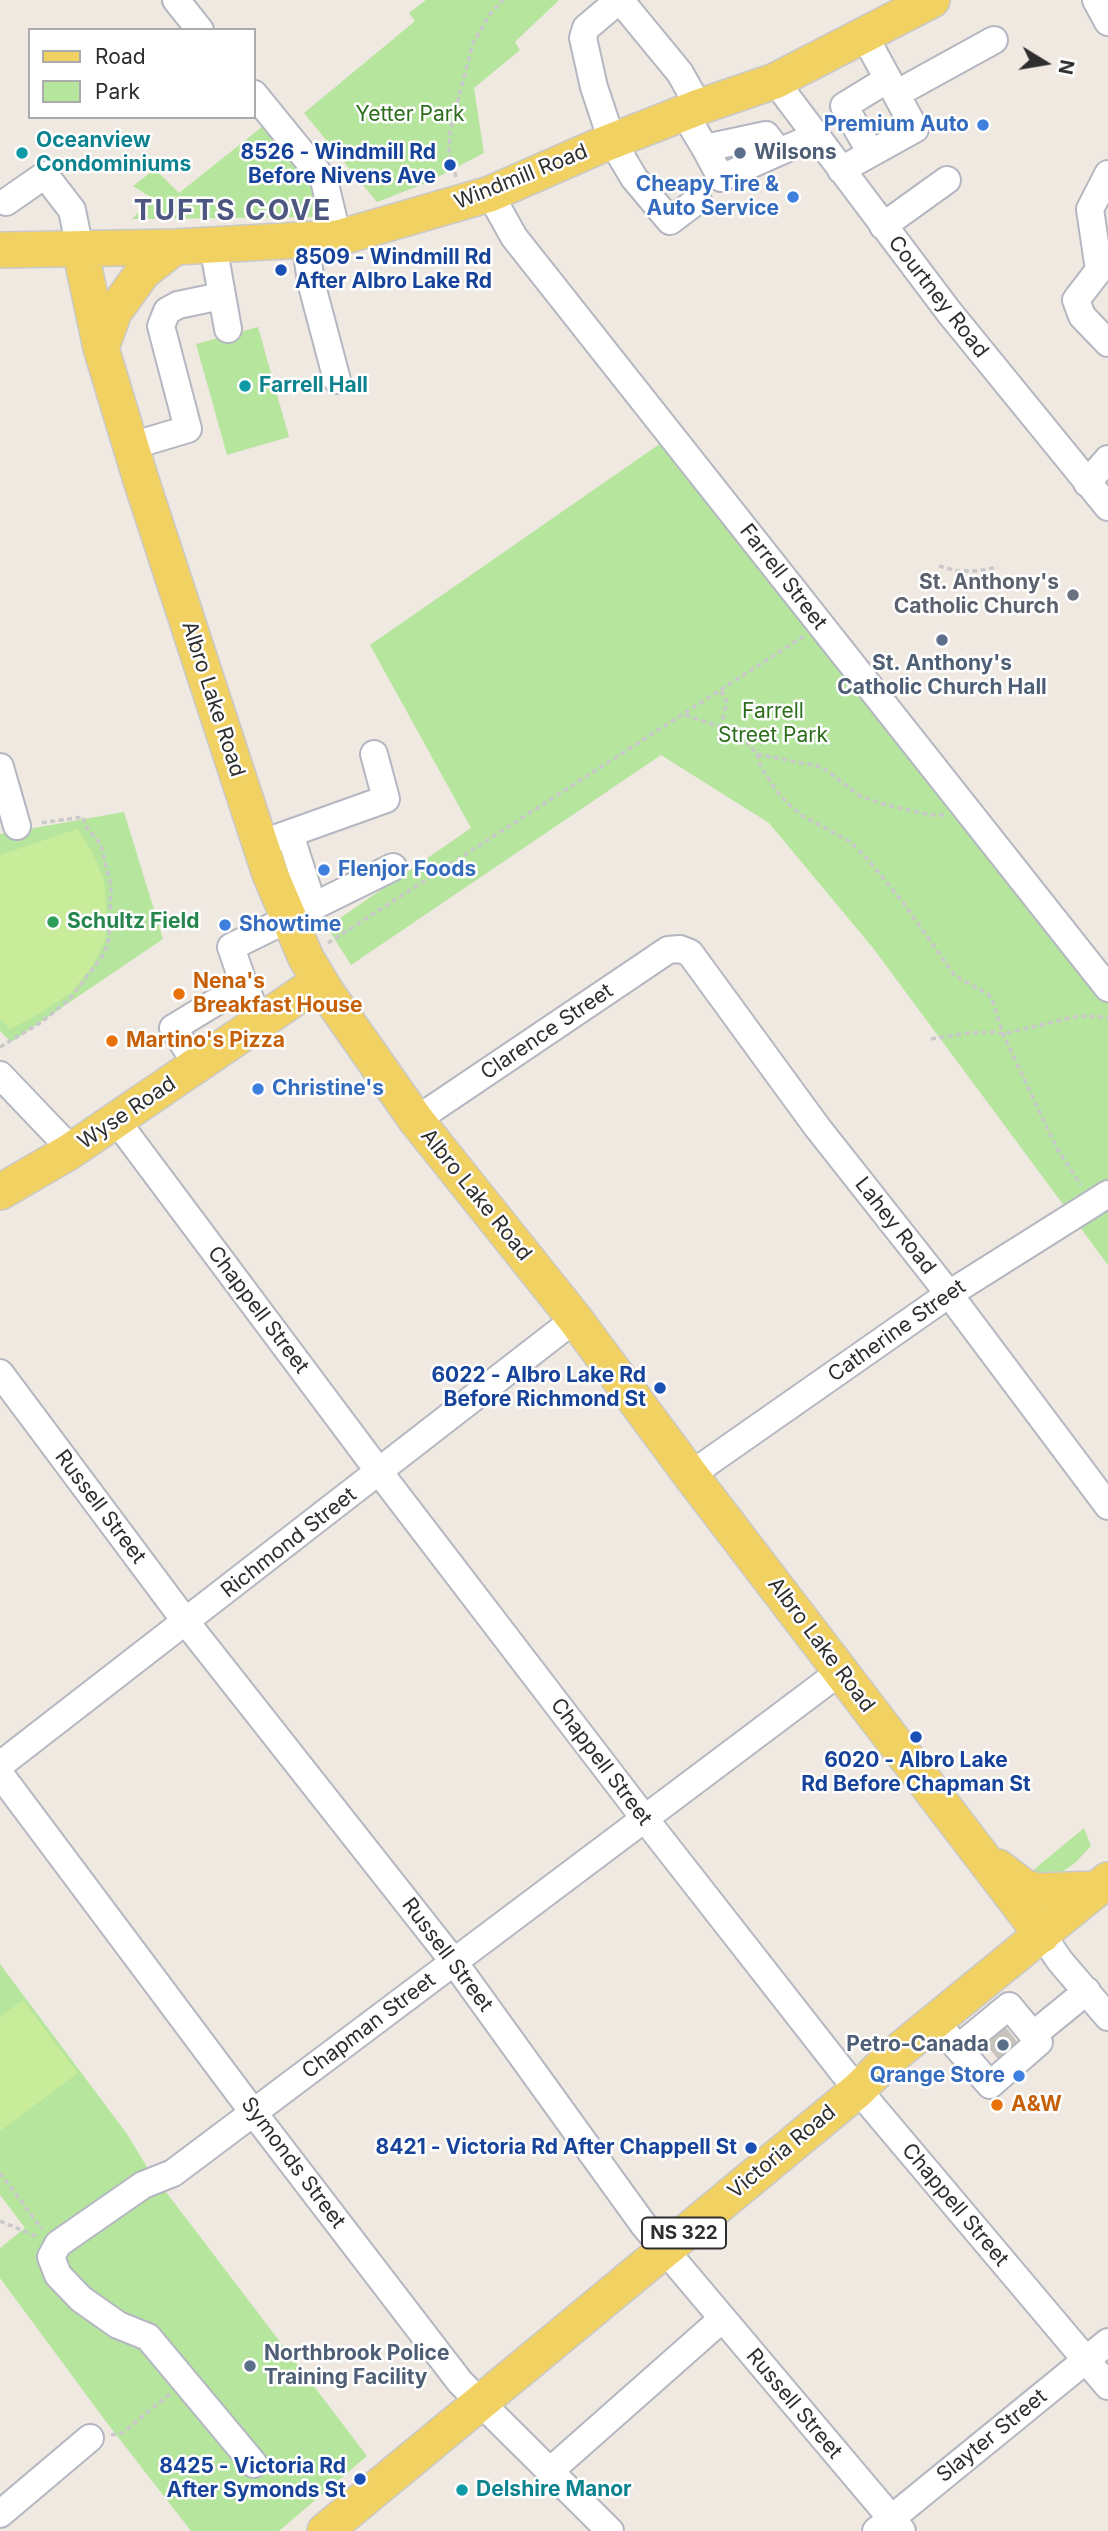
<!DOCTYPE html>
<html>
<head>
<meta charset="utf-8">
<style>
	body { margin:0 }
	#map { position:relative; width:1108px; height:2531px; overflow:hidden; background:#efe9e1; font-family:Inter,sans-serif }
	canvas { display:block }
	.legend { position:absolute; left:28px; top:28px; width:228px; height:91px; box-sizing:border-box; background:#fff; border:2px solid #ababab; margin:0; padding:9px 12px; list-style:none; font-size:21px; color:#2e2e2e }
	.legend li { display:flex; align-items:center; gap:14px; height:35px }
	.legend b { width:35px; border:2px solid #ababab }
	.north { position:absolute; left:1010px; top:28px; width:70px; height:70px; -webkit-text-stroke:5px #fff; paint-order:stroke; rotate:101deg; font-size:19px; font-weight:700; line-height:28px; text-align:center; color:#2e2e2e }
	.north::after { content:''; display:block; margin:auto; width:24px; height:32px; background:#2e2e2e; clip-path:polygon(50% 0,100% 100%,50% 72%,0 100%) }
</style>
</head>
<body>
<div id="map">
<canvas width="1108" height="2531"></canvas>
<ul class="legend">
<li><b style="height:9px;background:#f2d163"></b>Road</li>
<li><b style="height:19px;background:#b6e59e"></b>Park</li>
</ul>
<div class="north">N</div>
</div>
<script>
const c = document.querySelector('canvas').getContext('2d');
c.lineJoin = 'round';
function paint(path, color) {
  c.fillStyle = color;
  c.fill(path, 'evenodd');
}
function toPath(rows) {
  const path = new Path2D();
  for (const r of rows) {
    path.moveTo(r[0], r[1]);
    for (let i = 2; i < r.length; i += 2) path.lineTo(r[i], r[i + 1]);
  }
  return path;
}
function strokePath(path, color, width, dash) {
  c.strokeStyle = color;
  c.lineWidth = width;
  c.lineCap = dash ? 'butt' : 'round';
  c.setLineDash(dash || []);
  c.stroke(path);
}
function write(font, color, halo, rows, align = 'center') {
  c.font = font + ' Inter,sans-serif';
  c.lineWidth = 5;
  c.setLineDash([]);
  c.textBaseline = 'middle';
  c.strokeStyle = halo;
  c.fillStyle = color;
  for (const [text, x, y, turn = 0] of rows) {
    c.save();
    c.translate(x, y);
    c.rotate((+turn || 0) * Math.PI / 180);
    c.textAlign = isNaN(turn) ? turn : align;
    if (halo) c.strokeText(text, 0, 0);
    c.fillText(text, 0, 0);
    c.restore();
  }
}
paint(toPath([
	[426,0,559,0,515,42,520,50,474,88,484,153,426,183,377,202,304,113,415,21,409,13],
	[268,122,316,180,324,207,316,217,132,219,152,198,133,186,155,169,179,193],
	[258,327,289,437,227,455,196,344],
	[664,441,790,608,1108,996,1108,1265,873,948,769,823,661,755,351,965,327,927,471,828,370,645],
	[124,812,163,939,11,1042,0,1031,0,834],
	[1084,1828,1091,1846,1075,1863,1062,1872,1039,1877,1031,1872],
	[0,1964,127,2134,147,2167,367,2456,279,2531,191,2531,107,2423,0,2278,0,2248,25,2228,0,2195]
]), '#b6e59e');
paint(toPath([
	[77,829,91,850,104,880,106,905,105,940,93,965,72,992,42,1012,10,1029,0,1019,0,855],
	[23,2000,78,2073,0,2131,0,2017]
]), '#c9ec9a');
strokePath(toPath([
	[993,2053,1014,2036]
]), '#c8c4bd', 26, [26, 13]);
const minor = toPath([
	[176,0,200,30],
	[619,0,586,28,583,38,594,87,612,141,634,178,670,221,698,200],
	[620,0,680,73,699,107],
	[1096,0,1108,22],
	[864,35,895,92],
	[775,81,949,312,1108,507],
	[254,94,324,180,338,238],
	[684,113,705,148,766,135,779,152,816,136],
	[705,148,721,178,779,152],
	[871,153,844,106,888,79],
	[841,170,915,129,896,94,994,40],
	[1108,174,1090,209,1099,270,1076,300,1082,316,1108,343],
	[490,194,514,237,1108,988],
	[6,202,45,175,72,210,80,249],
	[883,226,947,180],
	[305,240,311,282,337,380],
	[213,245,228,329],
	[131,446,188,429,161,326,167,311,178,305,221,296],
	[1087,483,1108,459],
	[0,767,17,826],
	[290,834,313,906],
	[260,844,386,799,374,754],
	[260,1022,244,985,231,947,393,867],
	[198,1066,173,1028,244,985],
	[0,1075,64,1142,69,1152],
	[116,1120,380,1473,645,1819,843,2072,1108,2386],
	[416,1120,668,950,680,949,690,953,817,1127,949,1294,1108,1506],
	[0,1373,186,1622,454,1962,643,2224,902,2531],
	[692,1477,703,1466,949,1294,1108,1194],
	[0,1765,575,1319],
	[0,1774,253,2112,460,2382,610,2531],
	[1042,1935,1060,1961,1108,2017],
	[935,2021,958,2048,1009,2006,1033,2035,1087,1991],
	[958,2048,990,2085,1039,2042,1033,2035],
	[254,2464,148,2337,118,2325,81,2299,58,2275,51,2257,58,2244,143,2185,173,2173,841,1671],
	[550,2471,722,2319],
	[0,2514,90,2438],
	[876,2531,1108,2342]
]);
const major = toPath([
	[80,249,101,348,141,480,270,874,306,958,327,993,416,1120,575,1319,692,1477,1042,1935],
	[0,250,175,247,338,238,490,194,597,147,699,107,775,81,932,0],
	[101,348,114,312,143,272,175,247],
	[0,1192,69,1152,320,981],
	[998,1867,1024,1887,1038,1891,1096,1889],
	[325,2531,858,2090,890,2058,1108,1880]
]);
strokePath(minor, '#b4b7c1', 30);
strokePath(major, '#c9c9c9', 38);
strokePath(toPath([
	[456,177,449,150,450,131,473,43,490,14,503,0],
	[939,566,957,571,977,571,998,567],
	[721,691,727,702,721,726],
	[685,715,741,734,757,754,822,767,860,796,886,805,932,815,944,815],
	[757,754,761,768,781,797,801,815,849,841,864,855,902,901,955,976,988,994,992,999,1003,1034,1041,1115,1058,1150,1081,1185],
	[328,943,804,636],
	[931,1039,968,1033,994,1032,1003,1034,1078,1016,1108,1017],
	[0,1047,40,1023,69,1000,104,954,109,939,111,886,101,845,85,825,83,817,39,823],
	[0,2173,42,2229],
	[0,2221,36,2236],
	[111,2435,122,2433,170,2394]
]), '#c9c9c9', 3.5, [5, 3.5]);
strokePath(minor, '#fff', 26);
strokePath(major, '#f2d163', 35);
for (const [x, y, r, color] of [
	[983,125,7,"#3f7fe0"],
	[22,153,7,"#0f9aa8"],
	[740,153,7,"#5c6f8a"],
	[450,165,7,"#1a4fb4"],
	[793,197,7,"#3f7fe0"],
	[281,270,7,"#1a4fb4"],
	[245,386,7,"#0f9aa8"],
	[1073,595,7,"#6b7280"],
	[942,640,7,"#5c6f8a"],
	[324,870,7,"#3f7fe0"],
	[53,922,7,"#2e9e5b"],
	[225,925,7,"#3f7fe0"],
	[179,994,7,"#e8710a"],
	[112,1041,7,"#e8710a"],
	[258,1089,7,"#3f7fe0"],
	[660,1388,7,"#1a4fb4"],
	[916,1737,7,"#1a4fb4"],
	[1003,2045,7,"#5c6f8a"],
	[1019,2076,7,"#3f7fe0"],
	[997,2105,7,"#e8710a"],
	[751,2148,7,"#1a4fb4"],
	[250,2366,7,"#5c6f8a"],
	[360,2479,7,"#1a4fb4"],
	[462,2490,7,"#0f9aa8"]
]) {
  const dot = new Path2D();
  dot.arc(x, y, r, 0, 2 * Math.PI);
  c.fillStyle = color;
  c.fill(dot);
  strokePath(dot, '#fff', 2.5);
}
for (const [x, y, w] of [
	[684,2233,84]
]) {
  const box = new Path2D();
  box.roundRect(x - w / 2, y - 15.5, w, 31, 5);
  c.fillStyle = '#fff';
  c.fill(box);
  strokePath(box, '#2e2e2e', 2);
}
write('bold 19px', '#2e2e2e', null, [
	["NS 322",684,2233]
]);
write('21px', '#2c6e1b', '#fff', [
	["Yetter Park",410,115],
	["Farrell",773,712],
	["Street Park",773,736]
]);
write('bold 21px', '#366cbe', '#fff', [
	["Premium Auto",969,125],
	["Cheapy Tire &",779,185],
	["Auto Service",779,209],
	["Flenjor Foods",338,870,"left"],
	["Showtime",239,925,"left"],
	["Christine's",272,1089,"left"],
	["Qrange Store",1005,2076]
], 'right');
write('bold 21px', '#0d838f', '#fff', [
	["Oceanview",36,141],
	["Condominiums",36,165],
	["Farrell Hall",259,386],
	["Delshire Manor",476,2490]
], 'left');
write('bold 21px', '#164399', '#fff', [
	["8526 - Windmill Rd",436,153],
	["Before Nivens Ave",436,177],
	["8509 - Windmill Rd",295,258,"left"],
	["After Albro Lake Rd",295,282,"left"],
	["6022 - Albro Lake Rd",646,1376],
	["Before Richmond St",646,1400],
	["6020 - Albro Lake",916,1761,"center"],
	["Rd Before Chapman St",916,1785,"center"],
	["8421 - Victoria Rd After Chappell St",737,2148],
	["8425 - Victoria Rd",346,2467],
	["After Symonds St",346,2491]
], 'right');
write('bold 21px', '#4e5e75', '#fff', [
	["Wilsons",754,153],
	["St. Anthony's",942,664,"center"],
	["Catholic Church Hall",942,688,"center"],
	["Petro-Canada",989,2045,"right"],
	["Northbrook Police",264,2354],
	["Training Facility",264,2378]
], 'left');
write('21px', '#2e2e2e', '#fff', [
	["Windmill Road",521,177,-22],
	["Courtney Road",938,297,52],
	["Farrell Street",783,577,52],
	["Albro Lake Road",213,699,72],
	["Clarence Street",547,1032,-34],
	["Wyse Road",127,1113,-34],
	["Albro Lake Road",476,1195,51],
	["Lahey Road",895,1226,52],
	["Chappell Street",258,1310,53],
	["Catherine Street",897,1331,-35],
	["Russell Street",100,1507,53],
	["Richmond Street",289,1543,-38],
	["Albro Lake Road",821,1645,53],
	["Chappell Street",601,1762,53],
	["Russell Street",447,1955,53],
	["Chapman Street",369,2026,-37],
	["Victoria Road",782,2152,-40],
	["Symonds Street",293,2163,53],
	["Chappell Street",955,2205,50],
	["Russell Street",794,2404,50],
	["Slayter Street",992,2436,-39]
]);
write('bold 21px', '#5b616d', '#fff', [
	["St. Anthony's",1059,583],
	["Catholic Church",1059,607]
], 'right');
write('bold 21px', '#27864d', '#fff', [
	["Schultz Field",67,922]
], 'left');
write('bold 21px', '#c56008', '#fff', [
	["Nena's",193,982],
	["Breakfast House",193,1006],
	["Martino's Pizza",126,1041],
	["A&W",1011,2105]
], 'left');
c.letterSpacing = '2px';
write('bold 28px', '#4d5680', '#fff', [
	["TUFTS COVE",233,212]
]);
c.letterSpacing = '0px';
</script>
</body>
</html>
